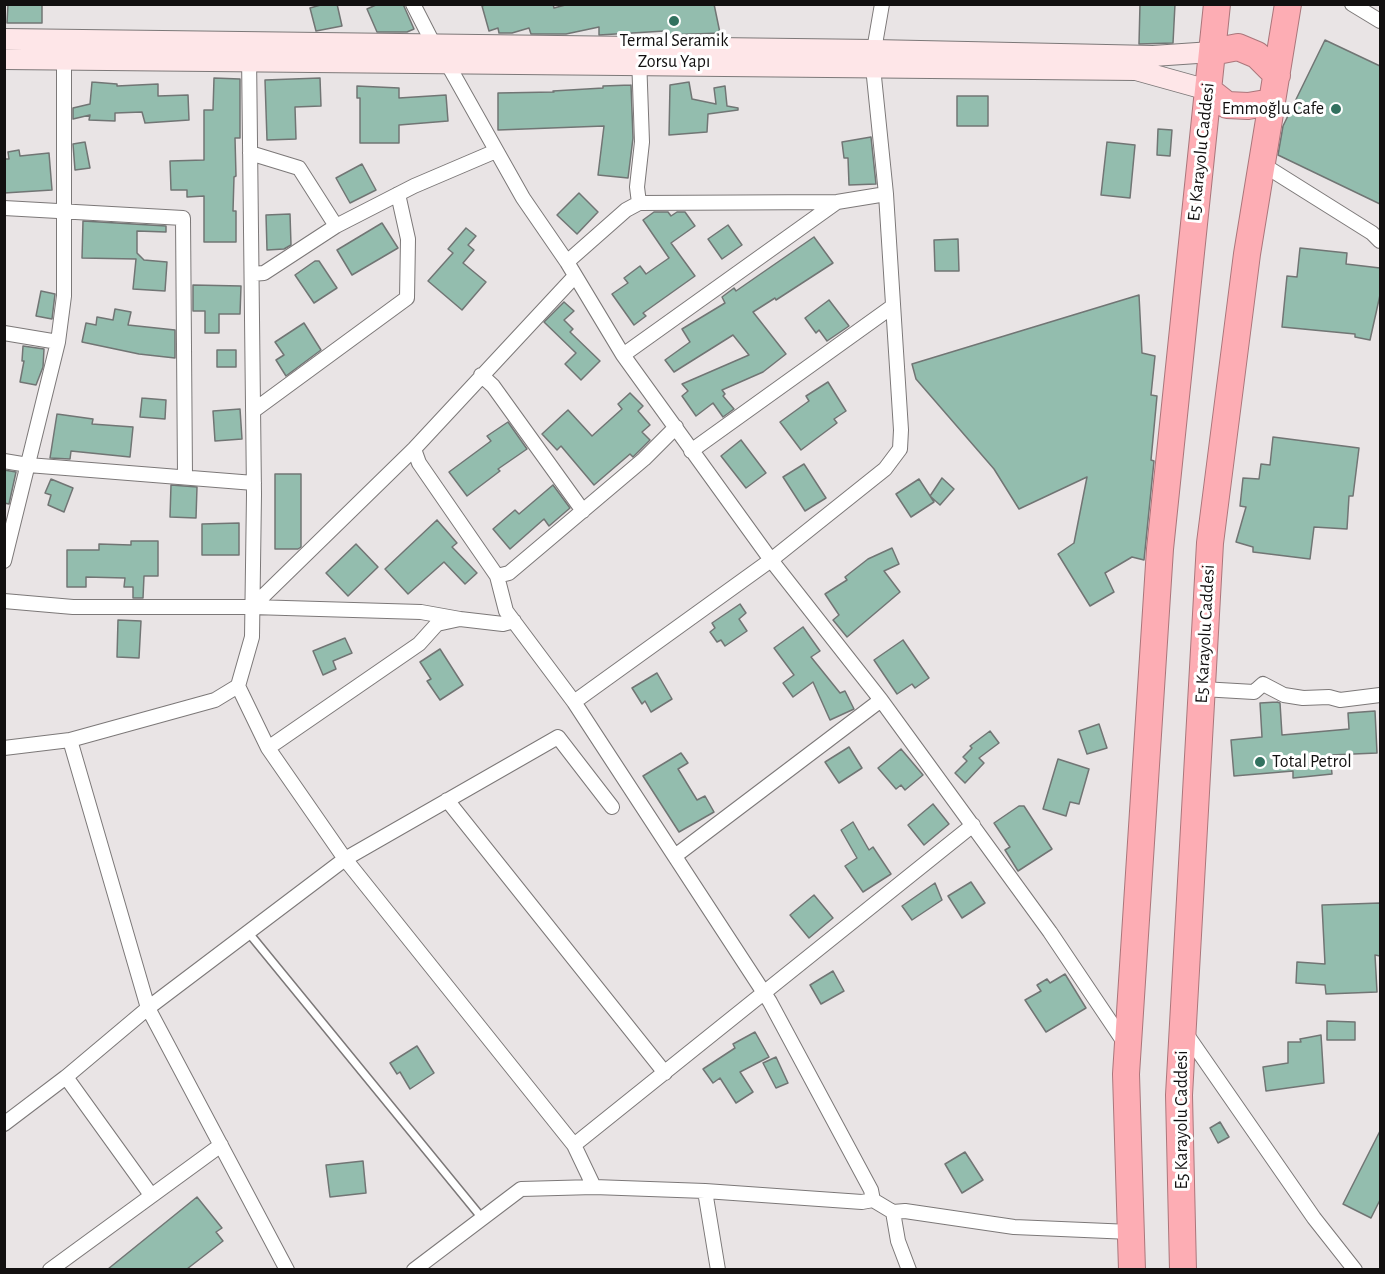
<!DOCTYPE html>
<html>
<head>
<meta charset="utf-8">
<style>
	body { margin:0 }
	#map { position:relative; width:1385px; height:1274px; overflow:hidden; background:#e9e4e5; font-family:"Alegreya Sans",sans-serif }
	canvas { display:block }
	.frame { position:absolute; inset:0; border:6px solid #121010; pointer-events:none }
</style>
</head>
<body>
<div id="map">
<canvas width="1385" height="1274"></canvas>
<div class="frame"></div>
</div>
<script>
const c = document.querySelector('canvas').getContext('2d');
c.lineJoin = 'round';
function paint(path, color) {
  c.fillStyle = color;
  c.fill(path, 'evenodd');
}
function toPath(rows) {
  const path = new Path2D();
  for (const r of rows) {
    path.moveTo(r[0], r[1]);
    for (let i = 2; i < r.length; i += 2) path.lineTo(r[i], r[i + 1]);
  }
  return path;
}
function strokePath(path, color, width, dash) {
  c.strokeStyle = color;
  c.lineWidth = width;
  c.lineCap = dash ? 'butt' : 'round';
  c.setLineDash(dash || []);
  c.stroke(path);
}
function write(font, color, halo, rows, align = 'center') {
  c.font = font + ' "Alegreya Sans",sans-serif';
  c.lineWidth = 6;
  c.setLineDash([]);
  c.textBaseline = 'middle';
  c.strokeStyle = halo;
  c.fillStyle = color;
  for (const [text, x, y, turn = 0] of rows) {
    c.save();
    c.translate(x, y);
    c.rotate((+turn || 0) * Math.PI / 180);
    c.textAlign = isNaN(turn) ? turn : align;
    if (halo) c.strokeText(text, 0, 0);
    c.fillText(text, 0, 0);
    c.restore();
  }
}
const building = toPath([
	[8,4,42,4,42,23,7,23,8,4],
	[324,4,337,4,342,26,316,31,310,8,324,4],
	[378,4,403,4,414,29,407,32,377,32,367,9,378,4],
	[488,4,553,4,554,8,569,4,714,4,720,33,666,35,665,31,599,35,599,27,566,34,531,34,529,28,512,33,499,33,498,28,489,31,482,6,488,4],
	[1140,4,1175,4,1173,43,1139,44,1140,4],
	[1325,40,1380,66,1380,204,1278,155,1283,126,1325,40],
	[214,78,240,79,240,138,235,138,236,176,234,177,233,211,236,211,236,242,204,242,204,196,187,197,187,190,171,190,170,161,204,160,204,110,213,110,214,78],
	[320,78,321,106,295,107,296,139,267,140,265,80,320,78],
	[92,82,117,84,117,86,158,84,158,96,188,95,189,120,145,123,142,112,115,113,115,121,89,120,90,115,73,119,73,108,90,104,92,82],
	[689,82,692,99,716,104,714,88,725,86,727,106,738,108,738,110,708,114,707,132,669,135,670,85,689,82],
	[631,85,633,138,628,178,598,175,604,126,498,130,498,93,554,92,553,91,603,88,603,86,631,85],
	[357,86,399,88,399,98,446,95,448,121,399,125,399,143,360,143,360,98,357,98,357,86],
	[957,96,988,96,988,126,957,126,957,96],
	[1158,129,1172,130,1170,156,1157,155,1158,129],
	[871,137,876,184,849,185,848,158,844,158,842,142,871,137],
	[85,142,90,168,75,170,73,144,85,142],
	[1107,142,1135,145,1130,198,1101,195,1107,142],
	[19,150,20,156,49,153,52,190,4,193,4,159,9,159,8,152,19,150],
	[362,164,376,190,350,203,336,178,362,164],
	[579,193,598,212,577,234,557,215,579,193],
	[654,212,668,212,671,216,677,212,685,212,695,226,671,243,695,276,643,313,646,316,634,325,612,294,628,283,624,278,640,266,646,274,669,258,643,220,654,212],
	[290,214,291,245,284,249,267,250,266,215,290,214],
	[83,221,166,226,166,232,137,231,137,253,144,260,167,262,165,291,133,289,136,259,82,258,83,221],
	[382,223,398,248,352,275,337,250,382,223],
	[728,225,742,245,722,259,708,239,728,225],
	[466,228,476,236,468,245,474,250,463,263,486,282,462,310,428,281,453,253,448,249,466,228],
	[814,237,833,263,776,300,775,298,753,312,786,354,763,372,722,390,725,394,723,396,734,409,723,417,713,403,696,416,682,396,688,391,682,384,749,355,733,335,674,372,665,360,690,342,682,329,725,303,722,297,734,288,736,291,814,237],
	[958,239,959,271,935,271,934,240,958,239],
	[1300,248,1347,253,1346,264,1380,268,1380,295,1370,340,1355,337,1355,334,1282,327,1287,276,1297,277,1300,248],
	[315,261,319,261,337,288,314,303,295,275,315,261],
	[193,285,241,286,240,314,219,314,219,333,205,333,205,311,193,311,193,285],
	[41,291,55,294,52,319,36,316,41,291],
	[1139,295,1142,353,1155,356,1151,395,1157,396,1151,460,1154,461,1144,560,1132,557,1105,573,1114,592,1090,606,1058,554,1074,543,1087,477,1019,509,994,469,916,379,912,364,1139,295],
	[829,300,849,326,827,341,819,330,816,333,805,318,829,300],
	[564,302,574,311,564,320,573,329,570,332,600,361,581,380,565,364,576,353,544,322,564,302],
	[115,309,131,312,128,325,175,330,175,358,139,354,82,342,86,323,96,325,97,317,113,320,115,309],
	[304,323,321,350,286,376,276,360,284,355,275,342,304,323],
	[23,346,44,349,43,367,36,385,20,382,24,361,22,361,23,346],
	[217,350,236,350,236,367,217,367,217,350],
	[828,382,846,411,834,419,837,423,801,450,780,422,809,401,806,396,828,382],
	[630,393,643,406,638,411,650,425,642,432,650,440,633,457,630,454,594,485,561,446,557,450,542,434,568,410,592,436,622,409,618,404,630,393],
	[142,398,166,400,165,419,140,417,142,398],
	[240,409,242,439,215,441,213,411,240,409],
	[57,414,93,419,92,424,133,427,130,457,71,451,70,459,50,458,57,414],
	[508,422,527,449,498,469,500,471,467,496,449,472,491,441,487,436,508,422],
	[1273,437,1359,448,1353,496,1349,496,1347,529,1314,527,1310,559,1253,552,1253,547,1236,542,1246,507,1240,506,1243,478,1259,479,1261,464,1270,465,1273,437],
	[741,440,766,473,746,488,721,456,741,440],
	[804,464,826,498,805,511,783,477,804,464],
	[4,470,16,472,9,504,4,503,4,470],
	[275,474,301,474,301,547,298,549,275,549,275,474],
	[942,478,954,489,940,505,930,496,942,478],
	[51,479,73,488,64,512,48,505,51,495,45,493,51,479],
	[919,479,934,502,911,517,896,494,919,479],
	[171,485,197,487,196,518,170,517,171,485],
	[553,485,570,508,549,526,544,519,510,549,493,529,515,510,519,514,553,485],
	[437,520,457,543,452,547,477,573,465,584,444,562,408,594,385,569,437,520],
	[239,523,239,555,202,555,202,524,239,523],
	[131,541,158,541,158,576,144,576,143,598,133,598,133,587,124,587,125,578,86,577,86,587,67,587,67,550,99,550,99,544,131,545,131,541],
	[356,544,378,567,348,596,326,573,356,544],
	[892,548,899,564,884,571,900,592,847,637,833,620,839,615,825,594,847,580,845,577,868,559,892,548],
	[740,604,746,613,739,619,747,631,725,646,721,640,717,642,710,632,715,628,712,623,740,604],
	[118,620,141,621,139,658,117,657,118,620],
	[803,627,820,651,811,657,840,693,845,691,854,709,830,720,813,682,793,697,783,683,794,675,774,648,803,627],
	[345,638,352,653,333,661,336,669,323,675,313,651,345,638],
	[903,640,929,678,915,688,912,684,897,694,874,660,903,640],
	[440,649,463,685,440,700,427,681,431,679,420,662,440,649],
	[657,673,672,699,651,712,645,701,642,704,632,688,657,673],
	[1277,702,1280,703,1282,735,1349,729,1348,713,1375,711,1377,753,1330,755,1332,774,1293,778,1293,771,1234,776,1231,740,1262,737,1260,703,1277,702],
	[1099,724,1107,748,1087,754,1079,731,1099,724],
	[990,731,999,743,979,758,984,763,965,783,955,773,967,761,963,757,972,748,970,746,990,731],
	[849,747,862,768,839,783,825,762,849,747],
	[901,749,923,775,905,790,901,785,896,789,878,768,901,749],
	[681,753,688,763,678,769,697,800,705,796,714,812,679,832,643,776,681,753],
	[1058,759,1089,769,1079,804,1070,802,1066,816,1043,809,1058,759],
	[933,804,949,824,924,845,908,825,933,804],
	[1019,806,1024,806,1052,849,1018,871,1005,850,1010,847,994,823,1019,806],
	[853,822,869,850,873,847,891,874,863,892,845,866,857,858,841,830,853,822],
	[971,882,985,903,962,918,948,896,971,882],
	[935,883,942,900,912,920,902,906,935,883],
	[814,895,833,918,809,938,790,915,814,895],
	[1380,903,1380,956,1375,955,1377,992,1326,994,1325,985,1296,983,1297,962,1325,964,1322,905,1380,903],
	[833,971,844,991,821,1004,810,985,833,971],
	[1065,974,1086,1008,1046,1032,1025,1000,1041,991,1037,985,1047,979,1050,983,1065,974],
	[1327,1021,1355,1022,1355,1040,1327,1040,1327,1021],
	[755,1032,769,1057,740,1072,753,1092,736,1103,720,1078,713,1083,703,1069,735,1048,733,1044,755,1032],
	[1321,1035,1324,1083,1266,1091,1263,1067,1288,1063,1288,1042,1301,1042,1300,1039,1321,1035],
	[417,1046,434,1073,410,1089,400,1072,397,1074,390,1063,417,1046],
	[776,1057,788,1083,776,1088,763,1063,776,1057],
	[1220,1122,1229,1137,1218,1143,1210,1128,1220,1122],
	[1380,1131,1380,1200,1371,1218,1343,1204,1380,1131],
	[965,1152,983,1180,962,1193,945,1164,965,1152],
	[363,1161,366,1193,330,1197,326,1165,363,1161],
	[197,1197,222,1228,216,1232,223,1241,187,1269,108,1269,197,1197]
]);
paint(building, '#93bdae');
strokePath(building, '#717574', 1.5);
const lane = toPath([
	[248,932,482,1218]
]);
const street = toPath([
	[413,4,434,45,447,63,523,198,567,262,623,355,771,560,881,700,1050,932,1126,1045],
	[1352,4,1380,21],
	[639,57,642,142,637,187,639,203],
	[250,153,299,168,336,226,264,273,252,274],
	[1262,164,1372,233,1380,241],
	[4,208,183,218,185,476],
	[336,226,414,186,496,151],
	[567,262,626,210,639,203,837,202,886,194],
	[4,333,58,342,64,296,64,53],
	[623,355,837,202],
	[481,375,493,386,583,511],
	[253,411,407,298,408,239,398,194],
	[414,449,419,463,497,576,509,573,644,459,676,427],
	[691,451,893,306],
	[4,461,28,465,254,483],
	[4,561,58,342],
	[497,576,506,611,574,702,770,1002,871,1190,873,1200],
	[4,601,73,607,252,607,421,612,460,619],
	[252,607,414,449,575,276],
	[238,686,268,748,345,859,574,1145,594,1187],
	[1202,689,1254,692,1263,684,1284,695,1303,698,1329,697,1340,700,1380,695],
	[574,702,771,560,885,469,900,449,901,430,886,194,873,67,874,50,882,4],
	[70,740,148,1008,287,1270],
	[4,748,70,740,215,700,238,686,252,637,254,494,249,54],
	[268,748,419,644,437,624,460,619,503,624,514,621],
	[447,800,665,1073],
	[675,856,881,700],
	[1185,1032,1314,1218,1355,1270],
	[66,1077,151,1195],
	[4,1124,66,1077,148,1008,345,859,558,737,612,807],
	[574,1145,973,825],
	[705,1191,718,1270],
	[893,1212,898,1241,909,1270],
	[50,1270,221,1145],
	[414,1270,521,1189,594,1187,705,1191,862,1202,873,1200,893,1212,905,1211,1014,1227,1131,1232]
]);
const secondary = toPath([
	[4,39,874,50,1153,56,1212,52],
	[4,59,1136,70,1208,90]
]);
const highway = toPath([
	[1212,52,1238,47,1257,55,1277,75],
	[1208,90,1227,105,1248,106,1272,102],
	[1132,1270,1126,1074,1160,549,1217,4],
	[1183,1270,1179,1095,1210,543,1247,254,1288,4]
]);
strokePath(lane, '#7c7878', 10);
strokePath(street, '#7c7878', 16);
strokePath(secondary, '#7c7878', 22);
strokePath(highway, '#ab767b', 28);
strokePath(lane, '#fff', 7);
strokePath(street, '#fff', 14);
strokePath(secondary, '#fee6e8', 20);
strokePath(highway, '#fdadb4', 26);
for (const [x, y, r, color] of [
	[674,21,6,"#32715f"],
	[1336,109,6,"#32715f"],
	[1260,762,6,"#32715f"]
]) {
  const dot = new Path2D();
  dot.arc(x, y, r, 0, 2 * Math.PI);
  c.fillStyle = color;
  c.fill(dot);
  strokePath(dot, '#fff', 2);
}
write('18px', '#121010', '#fff', [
	["Termal Seramik",674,41],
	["Zorsu Yapı",674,62],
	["Emmoğlu Cafe",1324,109,"right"],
	["Total Petrol",1272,762,"left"]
]);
write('18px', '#121010', '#fff', [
	["E5 Karayolu Caddesi",1201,152,-84],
	["E5 Karayolu Caddesi",1205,634,-87],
	["E5 Karayolu Caddesi",1182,1120,-90]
]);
</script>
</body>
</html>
